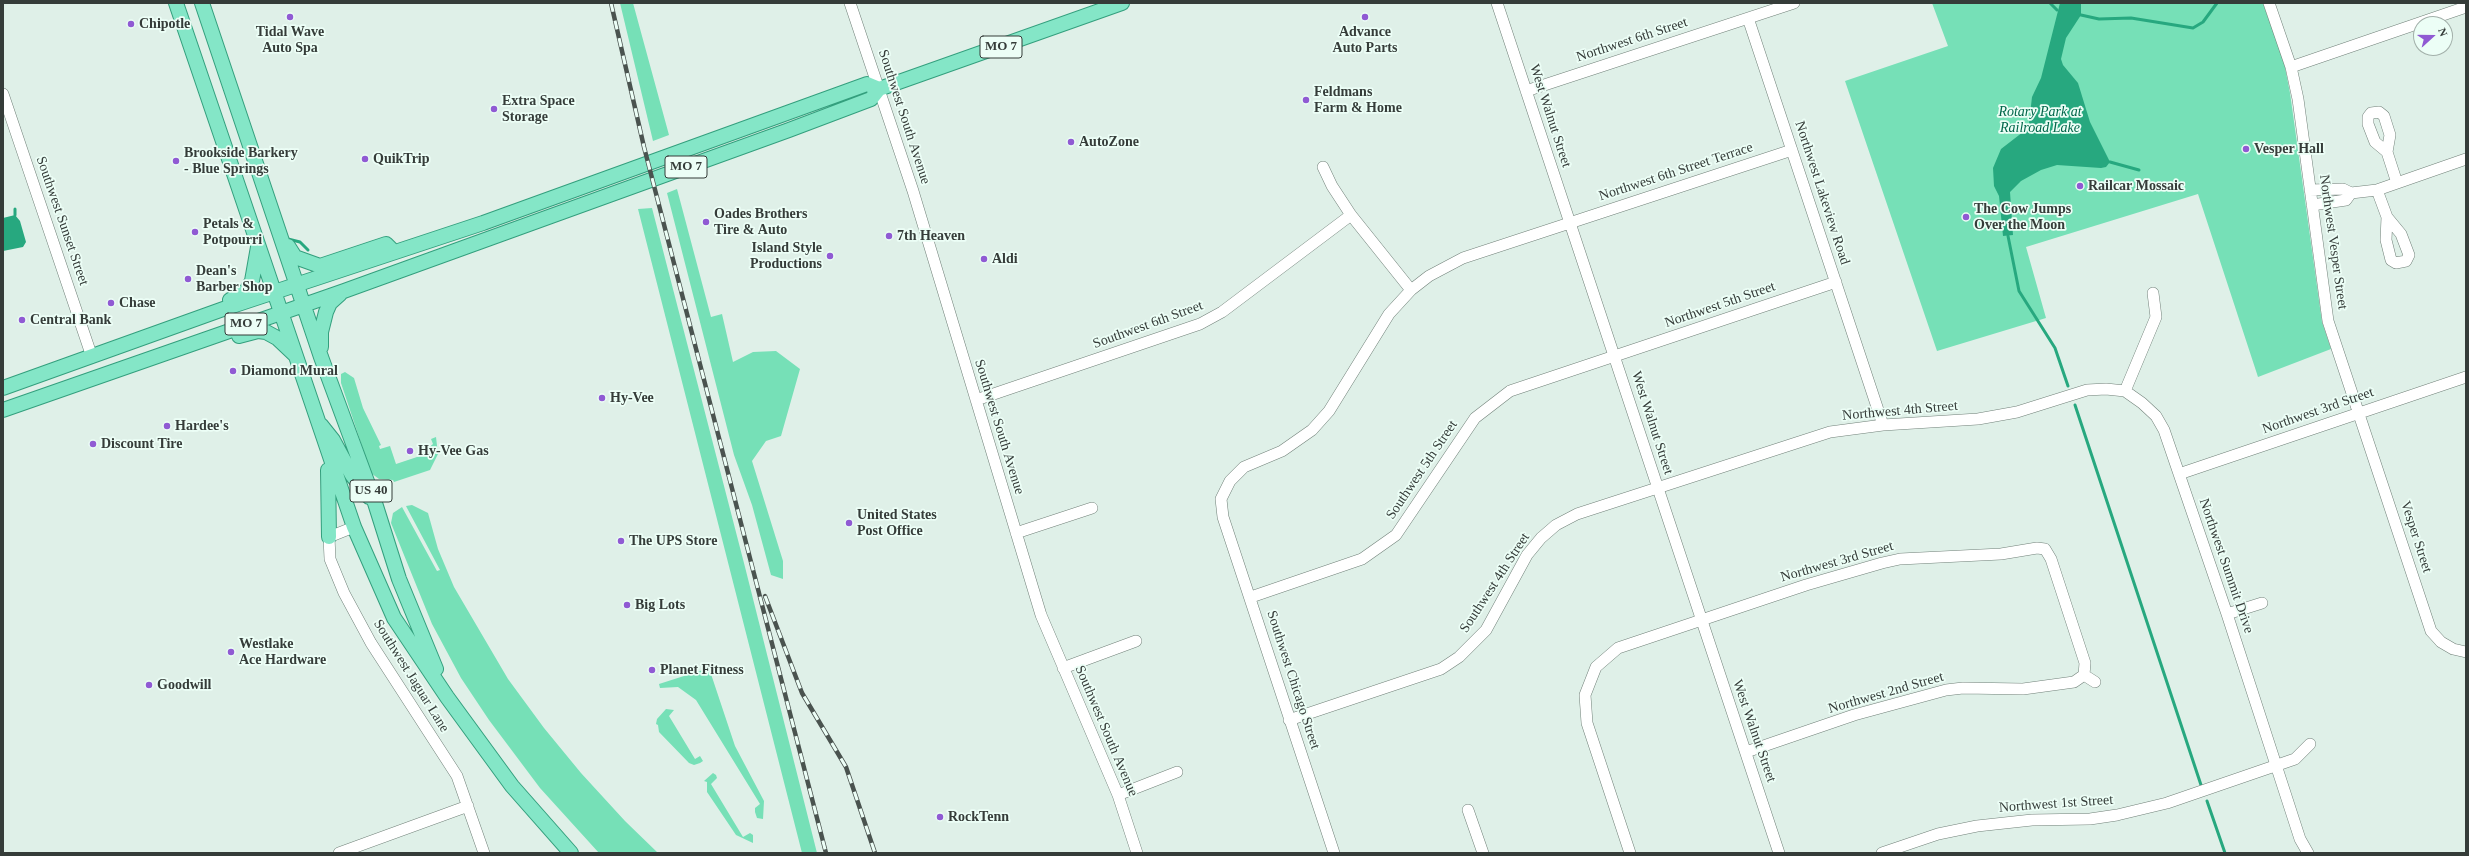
<!DOCTYPE html>
<html>
<head>
<meta charset="utf-8">
<style>
	body { margin:0 }
	#map { position:relative; width:2469px; height:856px; overflow:hidden; background:#dff0e8; font-family:Georgia,serif }
	canvas { display:block }
	.frame { position:absolute; inset:0; border:4px solid #353c39; pointer-events:none }
	.north { position:absolute; left:2413px; top:16px; width:40px; height:40px; box-sizing:border-box; background:#ecfef6; border:1px solid #a3b0aa; border-radius:50%; rotate:69deg; font-size:11px; font-weight:700; line-height:16px; text-align:center; color:#353c39 }
	.north::after { content:''; display:block; margin:auto; width:14px; height:18px; background:#905ad3; clip-path:polygon(50% 0,100% 100%,50% 72%,0 100%) }
</style>
</head>
<body>
<div id="map">
<canvas width="2469" height="856"></canvas>
<div class="frame"></div>
<div class="north">N</div>
</div>
<script>
const c = document.querySelector('canvas').getContext('2d');
c.lineJoin = 'round';
function paint(path, color) {
  c.fillStyle = color;
  c.fill(path, 'evenodd');
}
function toPath(rows) {
  const path = new Path2D();
  for (const r of rows) {
    path.moveTo(r[0], r[1]);
    for (let i = 2; i < r.length; i += 2) path.lineTo(r[i], r[i + 1]);
  }
  return path;
}
function strokePath(path, color, width, dash) {
  c.strokeStyle = color;
  c.lineWidth = width;
  c.lineCap = dash ? 'butt' : 'round';
  c.setLineDash(dash || []);
  c.stroke(path);
}
function write(font, color, halo, rows, align = 'center') {
  c.font = font + ' Georgia,serif';
  c.lineWidth = 3.5;
  c.setLineDash([]);
  c.textBaseline = 'middle';
  c.strokeStyle = halo;
  c.fillStyle = color;
  for (const [text, x, y, turn = 0] of rows) {
    c.save();
    c.translate(x, y);
    c.rotate((+turn || 0) * Math.PI / 180);
    c.textAlign = isNaN(turn) ? turn : align;
    if (halo) c.strokeText(text, 0, 0);
    c.fillText(text, 0, 0);
    c.restore();
  }
}
paint(toPath([
	[620,3,633,3,669,135,653,141],
	[1932,3,2263,3,2284,62,2290,93,2322,322,2331,349,2258,377,2198,194,2026,247,2046,318,1937,351,1845,81,1948,46],
	[677,189,711,317,722,314,733,362,753,352,776,351,800,369,781,436,766,441,752,461,783,561,783,579,771,575,752,505,734,455,667,193],
	[652,208,745,567,817,853,802,853,638,209],
	[345,372,354,378,363,408,381,445,379,446,380,449,390,446,396,464,429,453,427,449,433,444,431,439,436,437,438,454,430,470,394,482,393,480,379,479,371,473,341,383,341,374],
	[412,505,428,513,438,549,454,587,508,679,544,728,581,773,625,821,658,853,599,853,540,788,489,720,461,678,432,624,391,523,393,513,402,507,437,571,440,570,407,508,406,506],
	[709,668,735,746,764,801,763,819,757,818,755,812,755,808,760,804,696,700,678,687,660,688,659,684],
	[666,709,674,710,669,716,695,759,700,756,703,761,700,763,694,765,689,763,659,732,658,725,656,724,657,719],
	[713,773,716,775,717,778,711,784,743,837,750,833,753,835,753,843,736,835,707,792,707,782,704,781]
]), '#76e0b7');
paint(toPath([
	[2060,3,2081,4,2081,15,2066,38,2061,59,2063,65,2078,83,2090,122,2110,162,2106,167,2101,168,2057,165,2041,170,2021,181,2010,192,2013,235,2003,236,1999,196,1994,186,1993,168,2001,149,2023,132,2029,123,2032,97,2041,78],
	[15,215,20,221,26,242,23,247,3,251,3,218]
]), '#27a87f');
strokePath(toPath([
	[2050,3,2057,10],
	[2081,15,2099,19,2131,18,2193,28,2203,22,2217,3],
	[2110,162,2139,170],
	[15,209,15,215],
	[2008,236,2019,291,2055,348,2068,386],
	[288,239,300,242,308,250],
	[2075,405,2201,785],
	[2207,801,2225,853]
]), '#27a87f', 3);
const minor = toPath([
	[850,3,913,191,1041,615,1118,795,1137,853],
	[1497,3,1779,853],
	[2269,3,2291,67,2298,99,2328,321,2431,631,2441,642,2453,649,2466,652],
	[1748,18,1883,425],
	[2291,67,2466,7],
	[1526,91,1794,3],
	[3,94,92,357],
	[2387,152,2390,135,2384,116,2379,112,2371,113,2368,117,2368,124,2375,142,2387,152,2397,183],
	[1323,167,1332,186,1351,215,1411,290],
	[2310,190,2343,189,2351,193,2377,190,2466,159],
	[2377,190,2387,217,2386,240,2391,260,2396,263,2406,261,2409,255,2401,234,2387,217],
	[2312,205,2346,200,2351,193],
	[2125,391,2156,317,2153,293],
	[976,400,1200,324,1222,312,1351,215],
	[2179,474,2466,377],
	[354,527,329,537,330,559,344,593,371,643,457,776,484,853],
	[1016,533,1092,508],
	[1251,597,1362,559,1396,535,1475,418,1510,391,1836,282],
	[2227,614,2262,603],
	[1063,668,1136,641],
	[1289,720,1441,669,1459,657,1486,630,1527,555,1541,538,1556,525,1577,514,1830,432,1883,425,1978,419,2017,412,2087,390,2106,389,2125,391,2142,403,2156,416,2164,430,2227,614,2300,839,2308,853],
	[1746,752,1854,715,1946,690,1963,688,2023,689,2074,682,2084,675],
	[1118,795,1177,772],
	[1468,810,1483,853],
	[339,853,468,806],
	[1334,853,1223,517,1221,499,1230,481,1244,467,1282,451,1312,430,1329,411,1389,314,1411,290,1429,276,1463,258,1792,150],
	[1630,853,1587,723,1585,695,1596,667,1618,648,1806,585,1882,563,1900,559,2001,554,2037,548,2045,549,2051,559,2085,663,2084,675,2095,682],
	[1882,853,1938,834,1977,826,2032,820,2090,819,2117,815,2167,803,2295,759,2310,744]
]);
const major = toPath([
	[176,3,354,527,394,618,447,697,512,786,571,853],
	[202,3,321,357,375,503,399,579,436,669],
	[288,246,295,257,320,266,386,244,394,252],
	[230,300,246,291,252,281,258,247],
	[239,336,258,331,266,332,277,338,295,355],
	[321,347,321,332,326,312,330,303,340,294],
	[3,388,226,308,483,223,867,84,879,89],
	[3,410,344,291,789,130,871,99,879,89,1122,3],
	[321,425,333,440,352,475,369,497],
	[328,470,329,537]
]);
strokePath(minor, '#718179', 12);
strokePath(major, '#339f7d', 16);
strokePath(minor, '#fff', 11);
strokePath(major, '#84e6c7', 14);
const rail = toPath([
	[611,3,644,147,826,853],
	[765,596,802,693,846,767,875,853]
]);
strokePath(rail, '#4a534f', 4.5);
strokePath(rail, '#ecfef6', 3, [9]);
for (const [x, y, r, color] of [
	[290,17,4,"#905ad3"],
	[1365,17,4,"#905ad3"],
	[131,24,4,"#905ad3"],
	[1306,100,4,"#905ad3"],
	[494,109,4,"#905ad3"],
	[1071,142,4,"#905ad3"],
	[2246,149,4,"#905ad3"],
	[365,159,4,"#905ad3"],
	[176,161,4,"#905ad3"],
	[2080,186,4,"#905ad3"],
	[1966,217,4,"#905ad3"],
	[706,222,4,"#905ad3"],
	[195,232,4,"#905ad3"],
	[889,236,4,"#905ad3"],
	[830,256,4,"#905ad3"],
	[984,259,4,"#905ad3"],
	[188,279,4,"#905ad3"],
	[111,303,4,"#905ad3"],
	[22,320,4,"#905ad3"],
	[233,371,4,"#905ad3"],
	[602,398,4,"#905ad3"],
	[167,426,4,"#905ad3"],
	[93,444,4,"#905ad3"],
	[410,451,4,"#905ad3"],
	[849,523,4,"#905ad3"],
	[621,541,4,"#905ad3"],
	[627,605,4,"#905ad3"],
	[231,652,4,"#905ad3"],
	[652,670,4,"#905ad3"],
	[149,685,4,"#905ad3"],
	[940,817,4,"#905ad3"]
]) {
  const dot = new Path2D();
  dot.arc(x, y, r, 0, 2 * Math.PI);
  c.fillStyle = color;
  c.fill(dot);
  strokePath(dot, '#ecfef6', 1.5);
}
for (const [x, y, w] of [
	[1001,47,42],
	[686,167,42],
	[246,324,42],
	[371,491,42]
]) {
  const box = new Path2D();
  box.roundRect(x - w / 2, y - 11, w, 22, 3);
  c.fillStyle = '#ecfef6';
  c.fill(box);
  strokePath(box, '#353c39', 1);
}
write('bold 13px', '#353c39', null, [
	["MO 7",1001,47],
	["MO 7",686,167],
	["MO 7",246,324],
	["US 40",371,491]
]);
write('bold 14px', '#353c39', '#ecfef6', [
	["Chipotle",139,24],
	["Tidal Wave",290,32,"center"],
	["Auto Spa",290,48,"center"],
	["Advance",1365,32,"center"],
	["Auto Parts",1365,48,"center"],
	["Feldmans",1314,92],
	["Farm & Home",1314,108],
	["Extra Space",502,101],
	["Storage",502,117],
	["AutoZone",1079,142],
	["Vesper Hall",2254,149],
	["Brookside Barkery",184,153],
	["- Blue Springs",184,169],
	["QuikTrip",373,159],
	["Railcar Mossaic",2088,186],
	["The Cow Jumps",1974,209],
	["Over the Moon",1974,225],
	["Oades Brothers",714,214],
	["Tire & Auto",714,230],
	["Petals &",203,224],
	["Potpourri",203,240],
	["7th Heaven",897,236],
	["Island Style",822,248,"right"],
	["Productions",822,264,"right"],
	["Aldi",992,259],
	["Dean's",196,271],
	["Barber Shop",196,287],
	["Chase",119,303],
	["Central Bank",30,320],
	["Diamond Mural",241,371],
	["Hy-Vee",610,398],
	["Hardee's",175,426],
	["Discount Tire",101,444],
	["Hy-Vee Gas",418,451],
	["United States",857,515],
	["Post Office",857,531],
	["The UPS Store",629,541],
	["Big Lots",635,605],
	["Westlake",239,644],
	["Ace Hardware",239,660],
	["Planet Fitness",660,670],
	["Goodwill",157,685],
	["RockTenn",948,817]
], 'left');
write('14px', '#353c39', '#ecfef6', [
	["Northwest 6th Street",1632,40,-18],
	["West Walnut Street",1550,116,72],
	["Southwest South Avenue",904,117,72],
	["Northwest 6th Street Terrace",1676,172,-18],
	["Northwest Lakeview Road",1822,193,72],
	["Southwest Sunset Street",62,221,71],
	["Northwest Vesper Street",2333,242,82],
	["Northwest 5th Street",1720,305,-19],
	["Southwest 6th Street",1148,325,-20],
	["Northwest 4th Street",1900,411,-5],
	["Northwest 3rd Street",2318,411,-19],
	["West Walnut Street",1652,423,72],
	["Southwest South Avenue",999,427,73],
	["Southwest 5th Street",1422,470,-56],
	["Vesper Street",2416,537,72],
	["Northwest 3rd Street",1837,562,-16],
	["Northwest Summit Drive",2226,566,71],
	["Southwest 4th Street",1495,583,-57],
	["Southwest Jaguar Lane",411,676,58],
	["Southwest Chicago Street",1293,680,72],
	["Northwest 2nd Street",1886,693,-16],
	["Southwest South Avenue",1106,731,67],
	["West Walnut Street",1754,731,71],
	["Northwest 1st Street",2056,804,-4]
]);
write('italic 14px', '#01664a', '#ecfef6', [
	["Rotary Park at",2040,112],
	["Railroad Lake",2040,128]
]);
</script>
</body>
</html>
